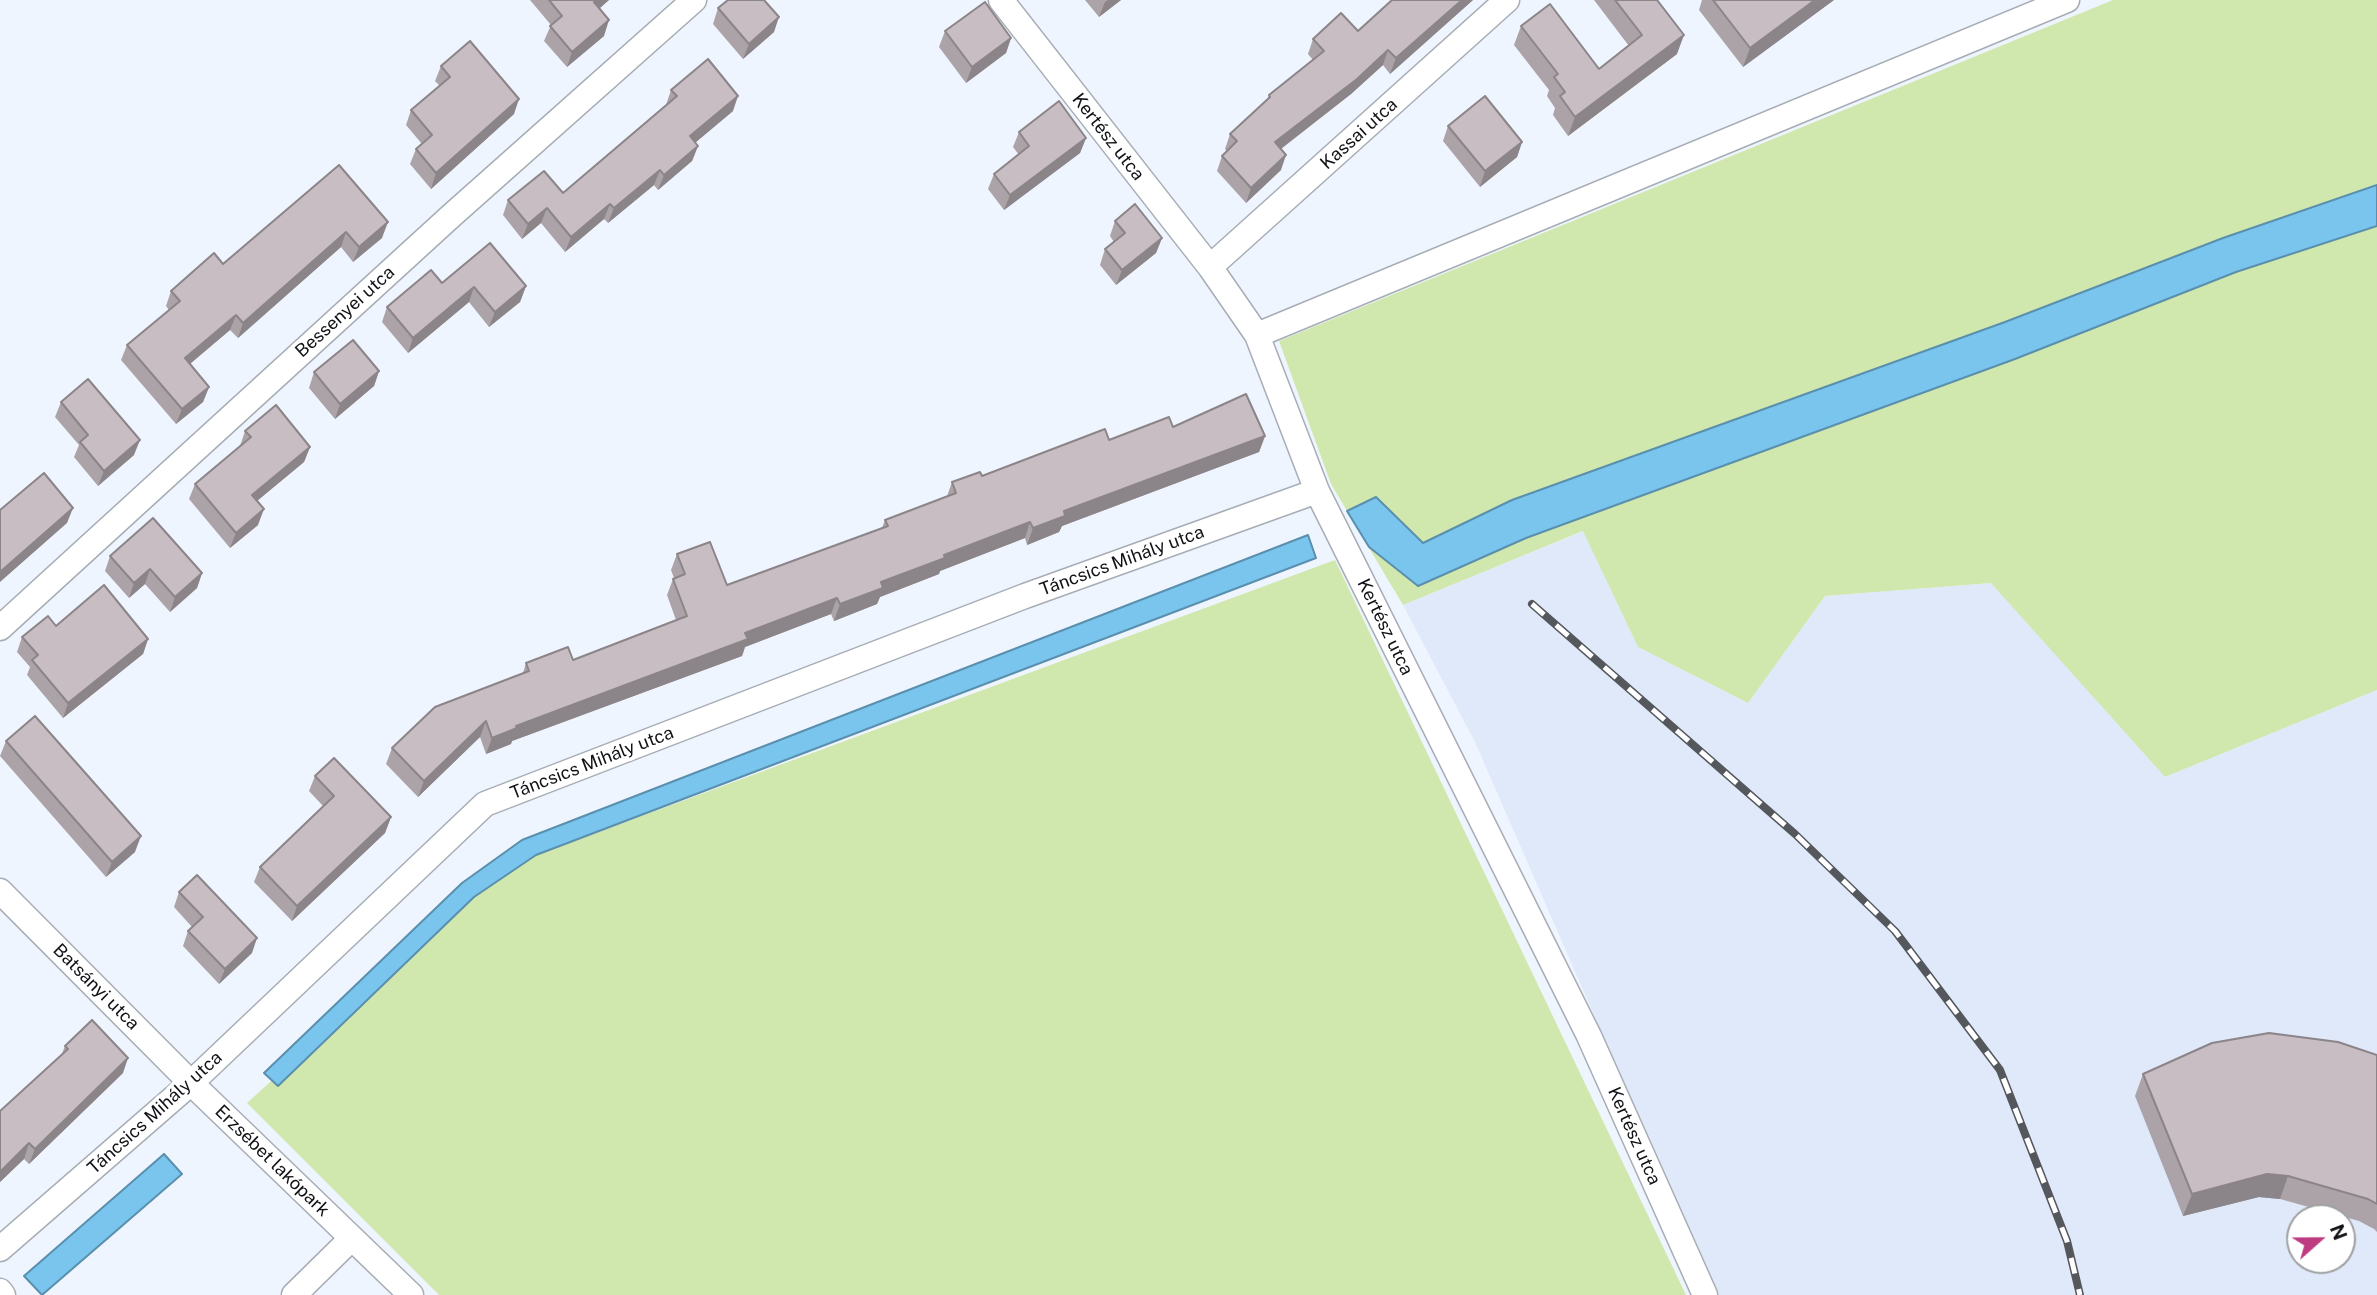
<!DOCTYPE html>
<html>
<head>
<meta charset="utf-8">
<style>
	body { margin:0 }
	#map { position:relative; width:2377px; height:1295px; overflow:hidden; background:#eff5fe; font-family:"Public Sans",sans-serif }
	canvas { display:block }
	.north { position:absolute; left:2286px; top:1204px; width:70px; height:70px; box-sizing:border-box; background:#fff; border:2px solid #9fa0a1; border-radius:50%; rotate:69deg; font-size:19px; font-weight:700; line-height:28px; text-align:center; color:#101215 }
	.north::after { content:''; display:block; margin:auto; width:24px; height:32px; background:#be3b81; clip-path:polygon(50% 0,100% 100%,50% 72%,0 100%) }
</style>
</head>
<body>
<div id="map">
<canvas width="2377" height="1295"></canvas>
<div class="north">N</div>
</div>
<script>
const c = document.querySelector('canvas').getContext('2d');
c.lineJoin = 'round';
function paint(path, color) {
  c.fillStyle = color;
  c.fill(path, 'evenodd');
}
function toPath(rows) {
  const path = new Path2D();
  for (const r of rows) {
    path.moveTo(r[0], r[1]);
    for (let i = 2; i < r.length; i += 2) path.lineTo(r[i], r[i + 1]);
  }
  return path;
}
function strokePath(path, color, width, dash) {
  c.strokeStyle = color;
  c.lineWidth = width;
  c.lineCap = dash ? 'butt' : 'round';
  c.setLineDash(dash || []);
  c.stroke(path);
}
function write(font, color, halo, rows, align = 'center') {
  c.font = font + ' "Public Sans",sans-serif';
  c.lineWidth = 7;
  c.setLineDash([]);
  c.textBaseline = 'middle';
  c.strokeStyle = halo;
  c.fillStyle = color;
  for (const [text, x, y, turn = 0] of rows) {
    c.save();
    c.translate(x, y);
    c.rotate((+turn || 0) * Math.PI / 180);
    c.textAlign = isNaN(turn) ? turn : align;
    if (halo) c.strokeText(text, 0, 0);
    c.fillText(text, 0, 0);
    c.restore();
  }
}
paint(toPath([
	[1584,531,1638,647,1748,703,1825,596,1992,583,2165,777,2377,690,2377,1295,1716,1295,1475,742,1403,605],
	[2300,1218,2342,1218,2342,1260,2300,1260]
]), '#dfe9f9');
paint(toPath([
	[2113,0,2377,0,2377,690,2165,777,1991,583,1825,596,1748,703,1638,647,1583,531,1403,605,1331,484,1279,341],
	[1335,560,1686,1295,439,1295,247,1103,474,896,536,855]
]), '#d0e8ad');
const water = toPath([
	[2377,185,2377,226,2236,272,2015,359,1526,538,1418,586,1369,547,1347,511,1376,497,1423,543,1512,500,2005,322,2223,238,2377,185],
	[1308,535,1316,558,536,855,474,897,278,1086,264,1073,462,883,522,840,1308,535],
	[164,1154,182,1174,42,1295,24,1276,164,1154]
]);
paint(water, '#7ac5ee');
strokePath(water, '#5a8fad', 2);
const minor = toPath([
	[1001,0,1210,267,1257,335,1317,491,1589,1036,1705,1295],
	[1210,267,1507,0],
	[1257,335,2067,0],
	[0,628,451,216,694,0],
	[0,891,191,1083,411,1295],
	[0,1249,191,1083,485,804,1025,596,1317,491],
	[0,1291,3,1295],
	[294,1295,352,1238]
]);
strokePath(minor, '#a7adb5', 27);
strokePath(minor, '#fff', 24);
const rail = toPath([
	[1532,604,1795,834,1895,931,2000,1070,2067,1241,2080,1295]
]);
strokePath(rail, '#54575c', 8);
strokePath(rail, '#fff', 5, [16]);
paint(toPath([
	[530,0,609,0,599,8,604,36,567,67,544,41,551,25],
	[1085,0,1121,0,1099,17],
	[1392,0,1473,0,1390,74,1383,65,1351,94,1281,149,1281,170,1246,203,1217,171,1222,156,1227,151,1225,149,1230,134,1267,100,1269,95,1313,60,1308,54,1313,39,1358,31],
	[1594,0,1657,0,1677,54,1568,136,1553,115,1555,108,1547,96,1549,90,1514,45,1521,26,1599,69,1629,46],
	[1702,0,1834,0,1743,67,1699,10],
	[718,8,774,32,743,59,713,24],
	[945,31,1011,38,1006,53,966,83,939,47],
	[441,66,514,114,431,189,410,164,416,149,422,144,406,125,411,110,440,86,435,81],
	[671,90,733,111,695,143,698,146,692,161,658,190,654,185,608,223,604,219,565,252,541,223,522,239,503,215,508,200,563,193,666,105],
	[1448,126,1522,142,1517,157,1480,187,1443,141],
	[1019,132,1086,138,1080,153,1004,210,988,189,994,174,1019,155,1013,147],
	[339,165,382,238,353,262,341,247,238,338,230,330,190,364,209,387,203,402,176,424,121,360,127,345,169,310,166,306,171,291,223,264],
	[1115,221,1162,238,1156,253,1116,285,1100,265,1105,249,1114,242,1110,236],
	[442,283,526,286,520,302,489,327,469,302,408,353,382,322,387,307],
	[379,371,374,386,335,419,309,388,314,372],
	[61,402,134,455,98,486,74,457,79,445,55,417],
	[1173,427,1265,436,1259,452,1062,526,1059,532,1027,545,1025,538,940,571,939,574,880,597,877,604,834,621,831,614,745,647,742,656,512,741,511,744,486,754,480,737,418,797,386,764,392,748,523,673,526,663,573,660,676,620,667,595,673,579,674,578,671,570,677,554,727,585,882,528,885,520,947,496,952,482,982,476,1109,440],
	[245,431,310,447,304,462,257,501,258,525,230,548,189,499,195,484,240,446],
	[110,556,202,573,197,588,170,612,145,584,129,598,105,571],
	[56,626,148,639,143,654,63,718,27,675,30,667,17,652,22,637],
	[6,741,135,852,106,877,0,756],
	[315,776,391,817,385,833,292,921,254,882,260,867,323,806,309,791],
	[179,892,252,953,219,984,183,946,188,931,192,927,174,907],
	[65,1046,123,1073,29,1164,24,1159,0,1182,0,1111,61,1056],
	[2377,1055,2377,1232,2374,1229,2359,1221,2280,1199,2259,1197,2183,1216,2135,1096,2143,1074]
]), '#aba3a8');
paint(toPath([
	[597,0,609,0,589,18,594,2],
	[1108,0,1121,0,1099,17,1105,2],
	[1462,0,1473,0,1390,74,1396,58],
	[1815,0,1834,0,1743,67,1750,48],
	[779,17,774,32,743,59,749,44],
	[609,20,604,36,567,67,572,52],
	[1684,35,1677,54,1568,136,1575,117],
	[1011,38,1006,53,966,83,972,67],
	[1388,50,1383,65,1351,94,1269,158,1275,142],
	[738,96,733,111,684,152,690,136],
	[519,99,514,114,431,189,436,173],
	[1086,138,1080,153,1004,210,1010,195],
	[1522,142,1517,157,1480,187,1485,171],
	[698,146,692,161,658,190,664,175],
	[1286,155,1281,170,1246,203,1251,188],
	[660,170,654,185,608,223,614,208],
	[610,204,604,219,565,252,571,237],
	[547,208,541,223,522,239,528,224],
	[388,222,382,238,353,262,359,247],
	[346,232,341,247,238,338,243,323],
	[1162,238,1156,253,1116,285,1122,270],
	[526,286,520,302,489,327,495,312],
	[474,287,469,302,408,353,413,338],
	[236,315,230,330,179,373,185,358],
	[379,371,374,386,335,419,340,404],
	[209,387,203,402,176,424,182,409],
	[1265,436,1259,452,1062,526,1059,532,1027,545,1033,528,1064,511],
	[140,440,134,455,98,486,104,471],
	[310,447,304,462,246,510,252,495],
	[73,508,67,523,0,582,0,572],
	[264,509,258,525,230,548,236,533],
	[1030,522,1025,538,940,571,939,574,880,597,877,604,834,621,840,604,881,582,944,555],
	[150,569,145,584,129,598,134,583],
	[202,573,197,588,170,612,175,597],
	[837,598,831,614,745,647,742,656,512,741,511,744,486,754,492,738,516,726,745,633],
	[148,639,143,654,63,718,68,703],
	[486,721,480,737,418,797,424,781],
	[391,817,385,833,292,921,297,906],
	[141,836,135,852,106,877,112,862],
	[257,938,252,953,219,984,225,969],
	[128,1058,123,1073,29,1164,35,1149],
	[29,1143,24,1159,0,1182,0,1172],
	[2267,1174,2288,1176,2280,1199,2259,1197,2183,1216,2192,1194]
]), '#8b8488');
const building = toPath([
	[549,0,597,0,594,2,609,20,572,52,550,26,562,16,549,0],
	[728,0,764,0,779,17,749,44,718,8,728,0],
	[1392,0,1462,0,1396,58,1388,50,1357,79,1275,142,1286,155,1251,188,1222,156,1237,141,1230,134,1270,97,1269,95,1324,51,1313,39,1341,13,1358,31,1392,0],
	[1615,0,1657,0,1684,35,1575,117,1560,96,1565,92,1554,77,1558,74,1521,26,1550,4,1599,69,1642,35,1615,0],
	[1713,0,1815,0,1750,48,1713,0],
	[985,2,1011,38,972,67,945,31,985,2],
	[470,41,519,99,436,173,416,149,432,135,411,110,450,77,441,66,470,41],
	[708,59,738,96,690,136,698,146,664,175,660,170,614,208,610,204,571,237,547,208,528,224,508,200,544,171,563,193,677,96,671,90,708,59],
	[1485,96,1522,142,1485,171,1448,126,1485,96],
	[1059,101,1086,138,1010,195,994,174,1029,146,1019,132,1059,101],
	[339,165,388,222,359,247,346,232,243,323,236,315,185,358,209,387,182,409,127,345,180,301,171,291,214,253,223,264,339,165],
	[1135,204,1162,238,1122,270,1105,249,1125,233,1115,221,1135,204],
	[490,243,526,286,495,312,474,287,413,338,387,307,431,270,442,283,490,243],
	[353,340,379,371,340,404,314,372,353,340],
	[88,379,140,440,104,471,80,442,88,435,61,402,88,379],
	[1246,394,1265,436,1064,511,1065,516,1033,528,1030,522,944,555,945,558,881,582,883,588,840,604,837,598,745,633,748,639,516,726,517,728,492,738,486,721,424,781,392,748,435,707,529,671,526,663,568,647,573,660,687,616,673,579,685,574,677,554,710,542,727,585,888,526,885,520,956,493,952,482,980,472,982,476,1105,429,1109,440,1169,417,1173,427,1246,394],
	[276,405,310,447,252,495,264,509,236,533,195,484,251,437,245,431,276,405],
	[44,473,73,508,0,572,0,510,44,473],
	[153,518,202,573,175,597,150,569,134,583,110,556,153,518],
	[104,585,148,639,68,703,32,660,38,655,22,637,48,616,56,626,104,585],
	[35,716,141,836,112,862,6,741,35,716],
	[334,758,391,817,297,906,260,867,334,796,315,776,334,758],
	[197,875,257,938,225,969,188,931,203,917,179,892,197,875],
	[92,1020,128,1058,35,1149,29,1143,0,1172,0,1111,68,1049,65,1046,92,1020],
	[2269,1033,2338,1042,2377,1055,2377,1204,2368,1199,2288,1176,2267,1174,2192,1194,2143,1074,2212,1043,2269,1033]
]);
paint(building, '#c7bdc3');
strokePath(building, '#8b8488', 2);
write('18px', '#101215', '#fff', [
	["Kassai utca",1359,134,-42],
	["Kertész utca",1108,137,52],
	["Bessenyei utca",345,312,-42],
	["Táncsics Mihály utca",1122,561,-20],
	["Kertész utca",1385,627,64],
	["Táncsics Mihály utca",592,763,-21],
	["Batsányi utca",96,987,45],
	["Táncsics Mihály utca",155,1113,-42],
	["Kertész utca",1634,1136,66],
	["Erzsébet lakópark",272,1161,44]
]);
</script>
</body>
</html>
